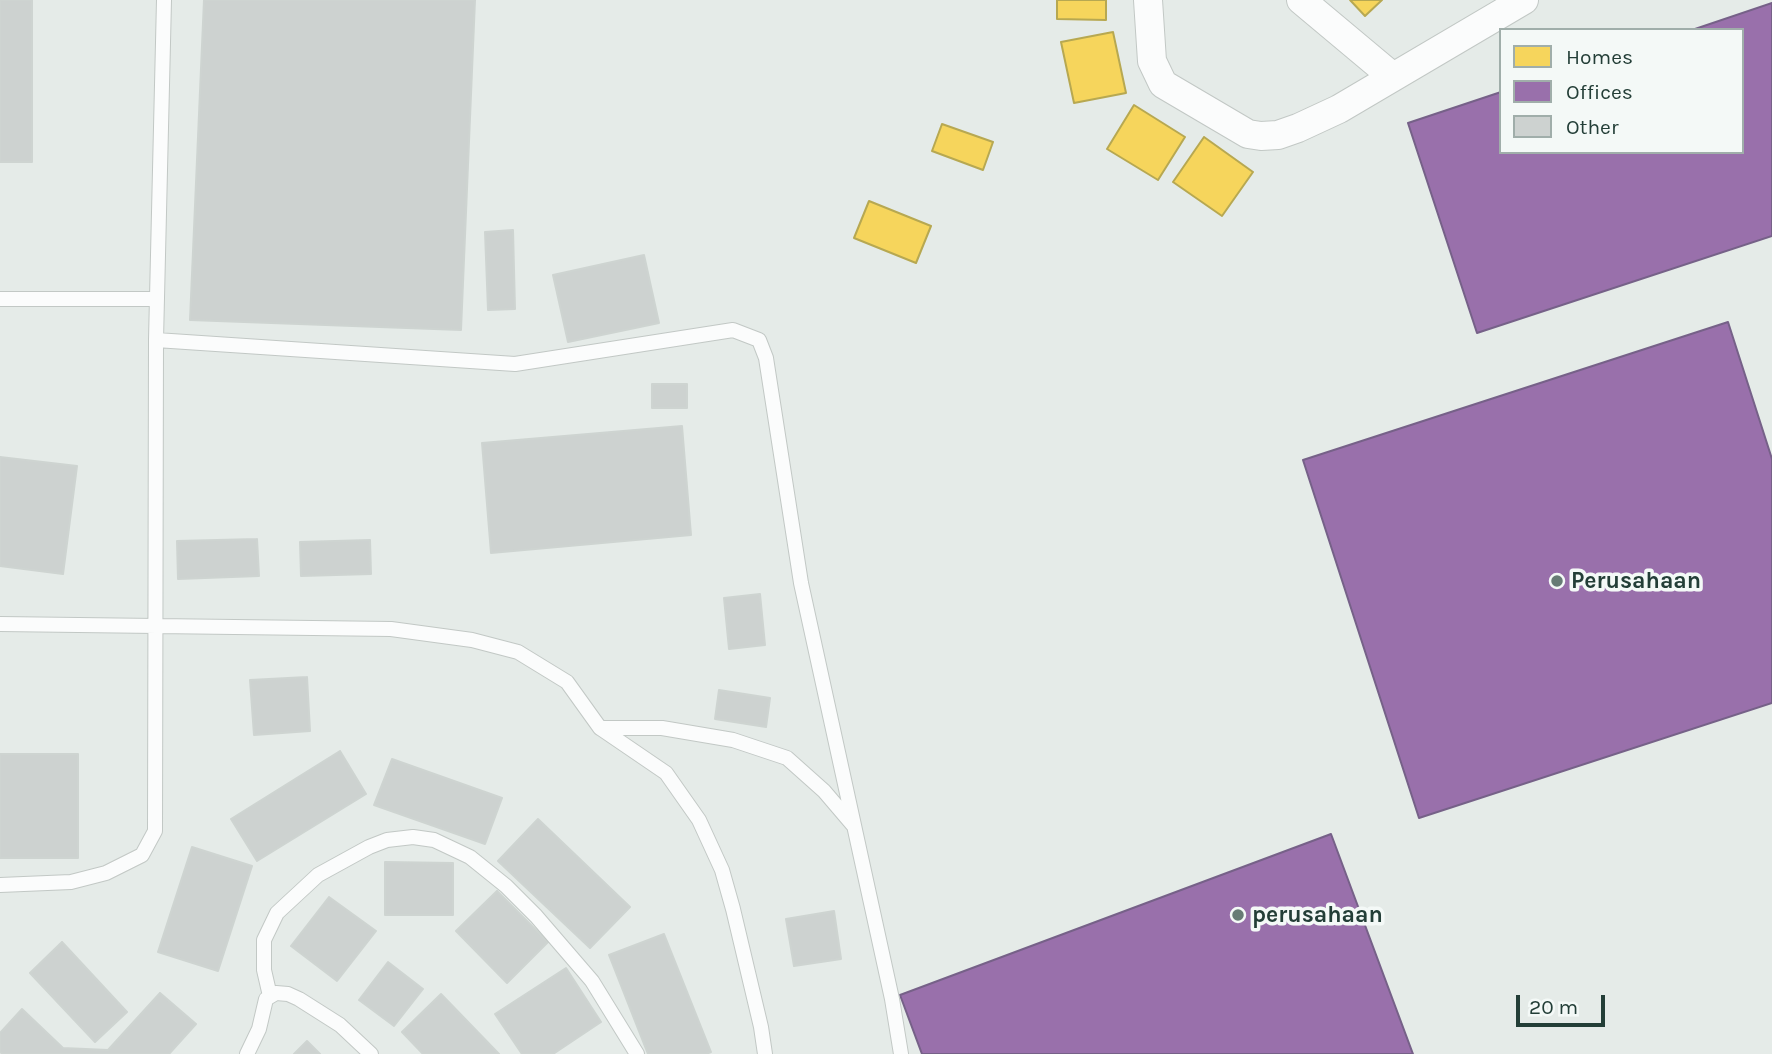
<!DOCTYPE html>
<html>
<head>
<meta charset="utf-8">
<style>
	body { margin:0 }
	#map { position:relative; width:1772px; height:1054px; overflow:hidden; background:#e5ebe8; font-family:Karla,sans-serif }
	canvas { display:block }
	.legend { position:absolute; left:1499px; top:28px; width:245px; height:126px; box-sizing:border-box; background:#f4f9f7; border:2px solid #a0aeaa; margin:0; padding:9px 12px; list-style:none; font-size:21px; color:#233e37 }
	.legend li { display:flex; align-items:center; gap:14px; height:35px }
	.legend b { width:35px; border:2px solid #a0aeaa }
	.scale { position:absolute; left:1516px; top:995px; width:89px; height:32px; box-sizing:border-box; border:4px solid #233e37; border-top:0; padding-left:9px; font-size:21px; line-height:24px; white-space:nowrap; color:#233e37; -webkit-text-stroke:5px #f4f9f7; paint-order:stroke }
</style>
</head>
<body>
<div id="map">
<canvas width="1772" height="1054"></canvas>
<ul class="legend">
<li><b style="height:19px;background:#f6d55c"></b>Homes</li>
<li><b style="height:19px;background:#9970ab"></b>Offices</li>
<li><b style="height:19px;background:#cdd2d0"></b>Other</li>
</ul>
<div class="scale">20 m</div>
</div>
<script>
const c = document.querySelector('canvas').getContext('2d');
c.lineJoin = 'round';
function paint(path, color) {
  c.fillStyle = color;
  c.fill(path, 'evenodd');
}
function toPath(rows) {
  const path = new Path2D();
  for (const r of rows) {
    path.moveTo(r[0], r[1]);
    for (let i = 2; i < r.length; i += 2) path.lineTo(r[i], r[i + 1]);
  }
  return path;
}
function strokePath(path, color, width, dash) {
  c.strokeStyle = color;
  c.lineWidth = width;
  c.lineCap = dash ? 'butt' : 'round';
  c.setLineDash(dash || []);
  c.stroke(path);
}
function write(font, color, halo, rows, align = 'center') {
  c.font = font + ' Karla,sans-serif';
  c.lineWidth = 7;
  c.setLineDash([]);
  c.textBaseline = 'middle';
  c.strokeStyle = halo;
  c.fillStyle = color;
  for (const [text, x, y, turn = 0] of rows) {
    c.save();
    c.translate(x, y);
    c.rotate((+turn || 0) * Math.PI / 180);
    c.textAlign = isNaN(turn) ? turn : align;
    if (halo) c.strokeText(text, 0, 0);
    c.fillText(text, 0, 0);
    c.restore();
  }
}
const homes = toPath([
	[1057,0,1106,0,1106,20,1057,19,1057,0],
	[1350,0,1382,0,1365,16,1350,0],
	[1113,32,1126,93,1074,103,1061,42,1113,32],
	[1134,105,1185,137,1158,180,1107,149,1134,105],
	[942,124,993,142,983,170,932,151,942,124],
	[1204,137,1253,172,1222,216,1173,182,1204,137],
	[869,201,931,226,916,263,854,238,869,201]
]);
paint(homes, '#f6d55c');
strokePath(homes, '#b7a851', 2);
const offices = toPath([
	[1772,3,1772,236,1477,333,1408,123,1501,92,1501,152,1742,152,1742,30,1692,30,1772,3],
	[1728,322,1772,459,1772,703,1419,818,1303,460,1728,322],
	[1331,834,1413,1054,922,1054,900,995,1331,834]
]);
paint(offices, '#9970ab');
strokePath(offices, '#766188', 2);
const building = toPath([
	[0,0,32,0,32,162,0,162,0,0],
	[204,0,475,0,461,330,190,320,204,0],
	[513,230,515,309,488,310,485,232,513,230],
	[644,255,659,323,568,342,553,275,644,255],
	[652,384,687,384,687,408,652,408,652,384],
	[682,426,691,535,491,553,482,443,682,426],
	[0,457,77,466,63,574,0,566,0,457],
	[257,539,259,576,178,579,177,541,257,539],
	[370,540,371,574,301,576,300,542,370,540],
	[760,594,765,645,729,649,724,598,760,594],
	[307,677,310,731,254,735,250,680,307,677],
	[719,690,770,698,766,727,715,719,719,690],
	[340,751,366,794,257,861,231,819,340,751],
	[0,754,78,754,78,858,0,858,0,754],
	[392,759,502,798,485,844,374,805,392,759],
	[538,819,630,907,590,948,498,861,538,819],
	[192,847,252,866,218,971,158,952,192,847],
	[385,862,453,863,453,915,385,915,385,862],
	[497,891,548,942,507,983,456,931,497,891],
	[329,897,376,931,337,981,291,946,329,897],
	[834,911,841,959,794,966,786,919,834,911],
	[664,934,711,1052,706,1054,648,1054,609,955,664,934],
	[62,942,127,1012,95,1042,30,973,62,942],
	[388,962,423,989,394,1026,359,1000,388,962],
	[566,968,601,1022,553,1054,522,1054,495,1014,566,968],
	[160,993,196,1024,169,1054,3,1054,0,1052,0,1033,22,1009,63,1048,108,1050,160,993],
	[441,994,499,1054,423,1054,402,1032,441,994],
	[307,1041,320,1054,294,1054,307,1041]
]);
paint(building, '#cdd2d0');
strokePath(building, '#ced4d1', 2);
const service = toPath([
	[164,0,156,340,515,364,733,330,759,340,766,358,801,583,892,999,901,1054],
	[0,299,157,299],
	[0,624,391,629,472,640,518,652,567,682,600,728,662,728,733,740,787,758,824,791,853,825],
	[600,728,666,773,699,820,722,870,733,909,761,1027,765,1054],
	[0,885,71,882,106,873,142,855,155,831,156,340],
	[270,996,264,970,264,940,277,913,318,875,369,847,387,840,413,837,434,840,470,857,506,886,536,916,592,981,637,1054],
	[247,1054,259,1029,266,999,276,993,288,994,299,999,340,1025,371,1054]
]);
const minor = toPath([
	[1148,0,1152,61,1163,84,1248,134,1261,136,1278,135,1298,128,1339,109,1524,0],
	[1301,0,1393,77]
]);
strokePath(service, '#c2c8c5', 16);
strokePath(minor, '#c2c8c5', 30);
strokePath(service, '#fbfcfc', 14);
strokePath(minor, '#fbfcfc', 28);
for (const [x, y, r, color] of [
	[1557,581,7,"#677b75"],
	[1238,915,7,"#677b75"]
]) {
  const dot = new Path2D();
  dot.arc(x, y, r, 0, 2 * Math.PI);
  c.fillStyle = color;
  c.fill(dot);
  strokePath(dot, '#f4f9f7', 2.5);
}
write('bold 23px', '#233e37', '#f4f9f7', [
	["Perusahaan",1571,581],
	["perusahaan",1252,915]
], 'left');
</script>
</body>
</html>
